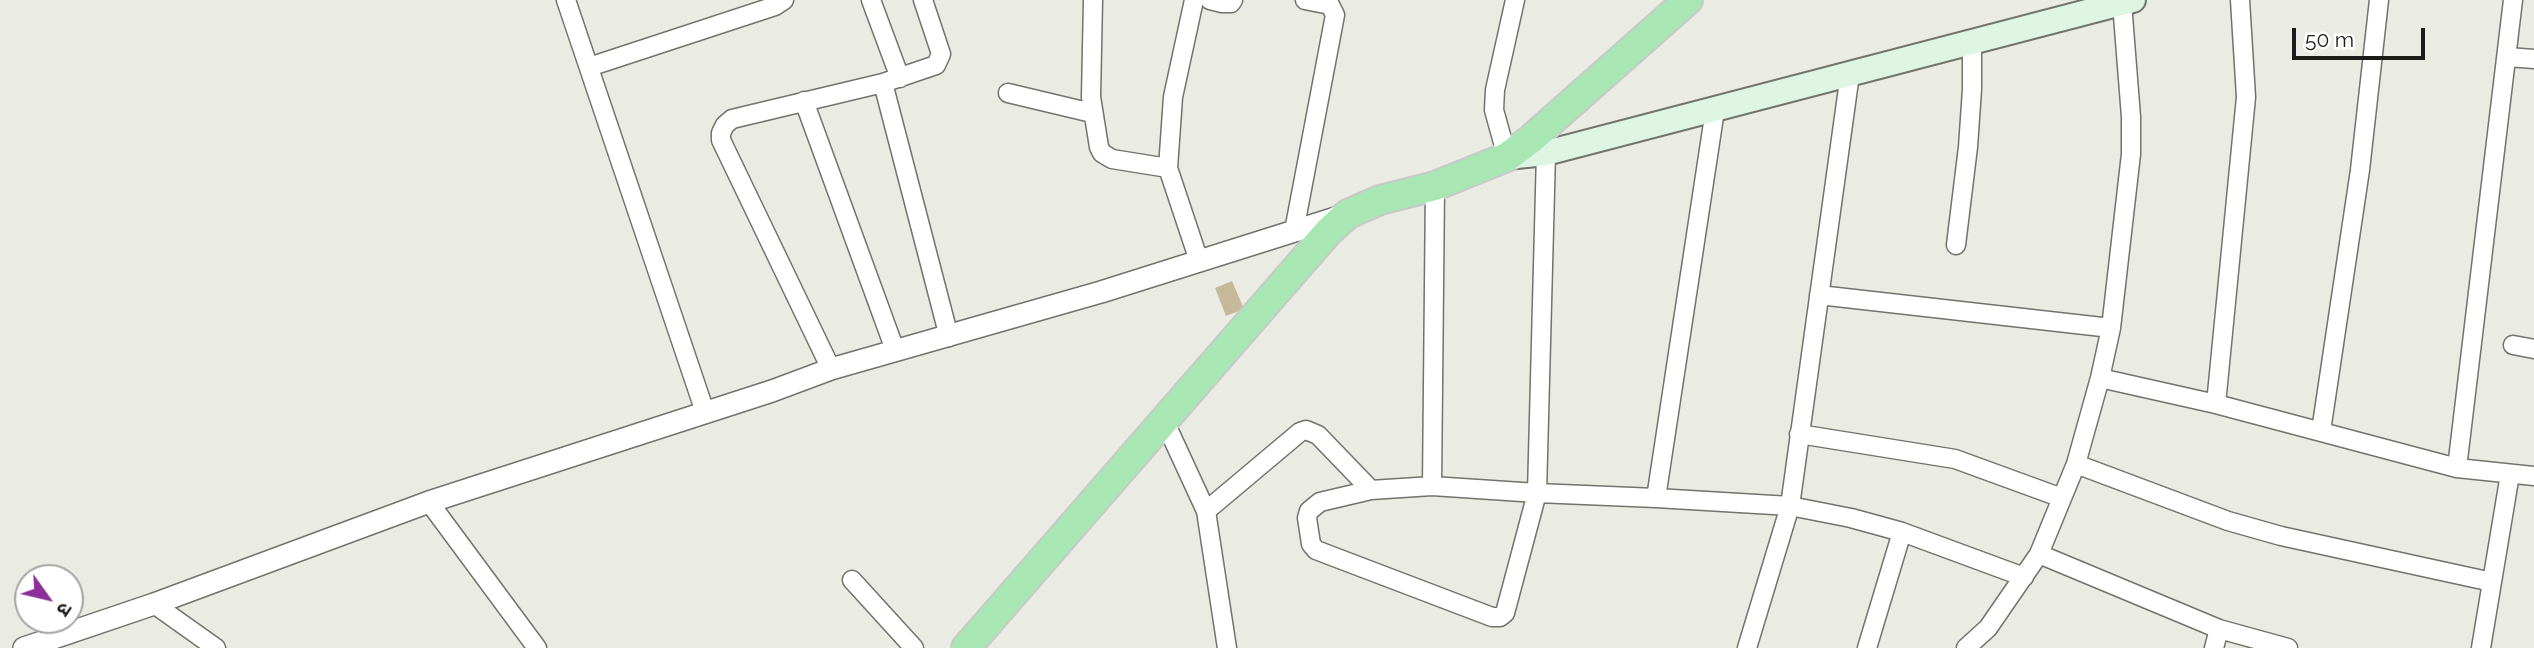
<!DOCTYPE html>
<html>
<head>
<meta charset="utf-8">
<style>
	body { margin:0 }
	#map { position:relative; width:2534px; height:648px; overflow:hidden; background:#eaece3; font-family:Raleway,"Noto Sans Devanagari",sans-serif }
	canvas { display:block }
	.north { position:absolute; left:14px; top:564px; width:70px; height:70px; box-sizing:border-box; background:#fff; border:2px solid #a4a4a3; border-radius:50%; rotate:124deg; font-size:19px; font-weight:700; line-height:28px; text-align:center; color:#1b1c19 }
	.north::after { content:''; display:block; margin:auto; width:24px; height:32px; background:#8c2f99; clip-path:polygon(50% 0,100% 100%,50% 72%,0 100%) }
	.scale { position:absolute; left:2292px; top:28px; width:133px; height:32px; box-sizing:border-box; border:4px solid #1b1c19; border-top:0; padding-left:9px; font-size:21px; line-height:24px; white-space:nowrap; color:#1b1c19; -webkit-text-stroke:5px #fff; paint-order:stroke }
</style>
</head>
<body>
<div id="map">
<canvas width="2534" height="648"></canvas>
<div class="north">उ</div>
<div class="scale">50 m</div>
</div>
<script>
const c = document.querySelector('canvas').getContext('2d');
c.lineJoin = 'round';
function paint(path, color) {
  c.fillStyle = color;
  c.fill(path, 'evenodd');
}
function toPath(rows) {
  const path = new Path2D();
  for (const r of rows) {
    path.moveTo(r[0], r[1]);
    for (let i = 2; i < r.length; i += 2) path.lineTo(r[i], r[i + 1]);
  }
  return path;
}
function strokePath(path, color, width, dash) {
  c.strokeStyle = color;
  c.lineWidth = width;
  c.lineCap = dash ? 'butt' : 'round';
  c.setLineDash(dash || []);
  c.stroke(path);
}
paint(toPath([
	[1232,281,1244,309,1226,316,1215,288]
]), '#c6b99a');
const minor = toPath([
	[566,0,705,412],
	[871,0,900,78],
	[1093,0,1091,97,1099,147,1102,153,1112,159,1168,168,1199,261],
	[1210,0,1222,3,1231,3,1233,0],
	[2508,57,2534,59],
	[589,67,775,6,784,0],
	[883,83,949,337],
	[1008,93,1092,113],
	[804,101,895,350],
	[1546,153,1537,493,1505,613,1500,617,1492,617,1316,550,1311,544,1307,518,1309,511,1320,502,1371,490,1432,486,1537,493,1656,498,1790,506,1851,518,1902,532,2024,577],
	[1507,157,1494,110,1495,90,1515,0],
	[1168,168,1173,97,1194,0],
	[1294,231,1335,15,1330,5,1305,0],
	[1956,245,1968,147,1972,89,1972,42],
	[1819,295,2111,328],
	[2513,345,2534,349],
	[831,369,721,140,721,133,725,125,732,119,883,83,936,65,941,54,923,0],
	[2100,378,2216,404,2457,468,2534,476],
	[2216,404,2246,97,2240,0],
	[1164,420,1206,511,1227,648],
	[2321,431,2360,170,2379,0],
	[1799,434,1955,459,2062,498],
	[2076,464,2228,521,2281,536,2492,582],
	[2457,468,2513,0],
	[1432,486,1435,186],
	[1656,498,1715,110],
	[429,502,537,648],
	[1206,511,1300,432,1306,430,1318,435,1371,490],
	[2039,554,2219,629,2288,648],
	[852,580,914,648],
	[154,604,216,648],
	[1747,648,1790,506,1850,74],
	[1867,648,1902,532],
	[1966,648,1988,628,2039,554,2076,464,2100,378,2111,328,2131,154,2131,117,2122,3],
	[2214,648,2219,629],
	[2481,648,2510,474]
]);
const tertiary = toPath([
	[24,648,154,604,429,502,772,391,831,369,1101,292,1342,216]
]);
const secondary = toPath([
	[1507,157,1546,153,2133,0]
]);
const trunk = toPath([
	[966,648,1329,231,1348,214,1380,200,1435,186,1507,157,1531,139,1688,0]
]);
strokePath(minor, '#71736c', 21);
strokePath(tertiary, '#71736c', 24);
strokePath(secondary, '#71736c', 28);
strokePath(trunk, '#c8c9c8', 32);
strokePath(minor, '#fff', 18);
strokePath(tertiary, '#fff', 21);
strokePath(secondary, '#def5e3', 24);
strokePath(trunk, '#a8e6b4', 28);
</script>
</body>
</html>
